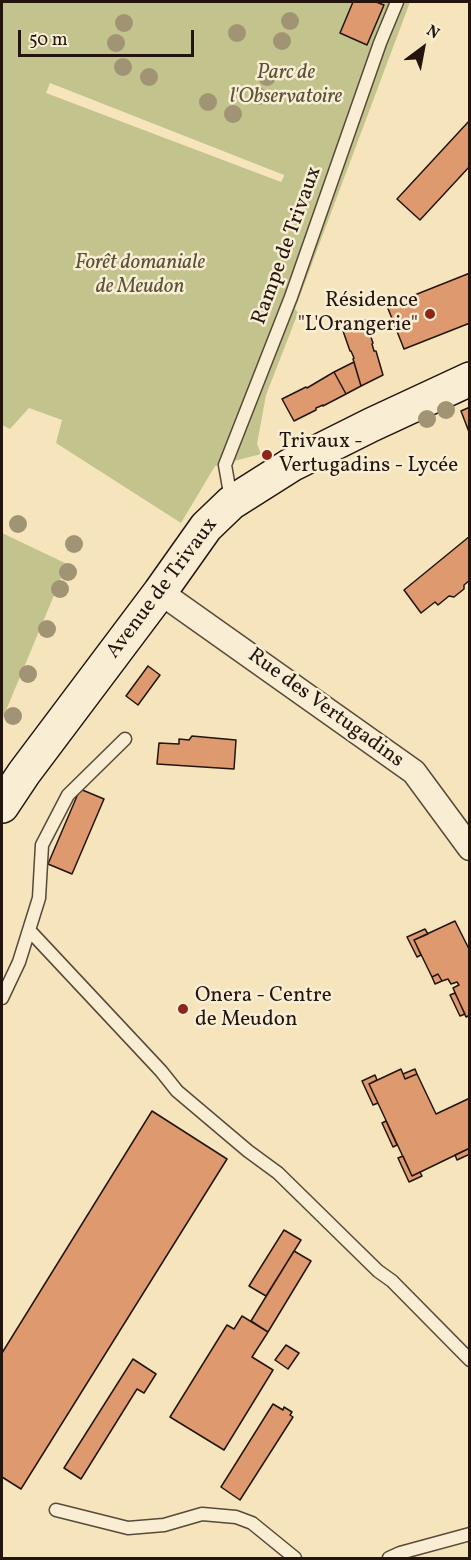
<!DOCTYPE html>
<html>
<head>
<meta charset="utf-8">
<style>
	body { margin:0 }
	#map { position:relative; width:471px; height:1560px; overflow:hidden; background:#f6e5bc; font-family:Vollkorn,serif }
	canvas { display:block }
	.frame { position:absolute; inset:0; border:3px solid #23150e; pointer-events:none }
	.north { position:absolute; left:393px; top:18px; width:60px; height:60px; -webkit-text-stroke:4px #f9eed3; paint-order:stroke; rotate:32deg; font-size:16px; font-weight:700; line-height:24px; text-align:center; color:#23150e }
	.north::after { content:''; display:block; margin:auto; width:21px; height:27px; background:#23150e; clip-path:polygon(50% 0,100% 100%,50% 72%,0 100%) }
	.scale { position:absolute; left:18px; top:30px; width:176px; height:27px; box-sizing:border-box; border:3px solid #23150e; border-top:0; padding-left:8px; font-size:18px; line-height:21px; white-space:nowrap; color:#23150e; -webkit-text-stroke:4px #f9eed3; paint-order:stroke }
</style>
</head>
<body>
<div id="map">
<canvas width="471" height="1560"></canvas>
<div class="frame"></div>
<div class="north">N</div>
<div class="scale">50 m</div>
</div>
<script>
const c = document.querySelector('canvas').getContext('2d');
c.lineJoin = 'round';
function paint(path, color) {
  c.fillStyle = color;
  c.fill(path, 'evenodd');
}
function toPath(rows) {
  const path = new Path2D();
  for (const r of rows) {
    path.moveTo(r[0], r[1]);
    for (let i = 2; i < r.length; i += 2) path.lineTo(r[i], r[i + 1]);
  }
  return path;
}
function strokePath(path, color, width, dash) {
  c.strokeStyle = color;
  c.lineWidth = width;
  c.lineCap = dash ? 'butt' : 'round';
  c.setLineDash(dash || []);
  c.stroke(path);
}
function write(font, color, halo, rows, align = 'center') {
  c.font = font + ' Vollkorn,serif';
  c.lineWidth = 5;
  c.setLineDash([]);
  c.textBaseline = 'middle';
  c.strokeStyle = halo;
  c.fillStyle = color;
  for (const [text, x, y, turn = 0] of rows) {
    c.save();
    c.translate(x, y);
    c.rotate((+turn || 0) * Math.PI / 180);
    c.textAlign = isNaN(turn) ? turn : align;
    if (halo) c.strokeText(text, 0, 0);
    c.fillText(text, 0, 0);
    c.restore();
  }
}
paint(toPath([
	[2,2,410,2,295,309,298,313,266,395,257,444,261,454,215,466,181,523,56,443,62,420,29,408,10,429,2,425],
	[50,83,284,175,284,176,281,182,46,93],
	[2,533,67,564,2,720]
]), '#c2c38d');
const building = toPath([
	[353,2,376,2,384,5,367,45,340,33,353,2],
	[470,120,470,166,420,220,397,199,470,120],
	[470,273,470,323,404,349,387,306,470,273],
	[365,320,373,343,372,344,374,351,376,351,383,375,361,386,353,359,354,358,351,351,350,351,342,328,365,320],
	[354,362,361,386,346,394,334,372,354,362],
	[334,372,346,394,323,406,323,405,316,408,316,410,294,421,282,399,306,387,307,388,334,372],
	[470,407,470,432,469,432,461,411,470,407],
	[470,536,470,580,464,585,464,589,454,597,449,596,438,605,435,602,421,613,404,590,470,536],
	[148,666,160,675,138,705,126,696,148,666],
	[192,736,236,740,234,769,157,764,159,743,179,744,179,739,189,740,192,736],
	[80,789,104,799,72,874,48,864,80,789],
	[455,921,470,951,470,1015,466,1017,453,988,459,985,457,982,451,984,448,979,442,981,438,974,432,977,414,940,455,921],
	[425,929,428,934,414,940,421,955,417,957,407,937,425,929],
	[438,974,442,981,435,984,432,977,438,974],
	[455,993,465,1014,460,1016,450,995,455,993],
	[401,1069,405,1079,417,1074,436,1114,470,1098,470,1148,412,1176,369,1084,401,1069],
	[415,1069,417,1074,405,1079,403,1074,415,1069],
	[375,1075,377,1080,369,1084,378,1103,373,1105,362,1081,375,1075],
	[152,1111,227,1159,21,1489,2,1477,2,1353,152,1111],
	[386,1121,397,1145,393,1147,382,1123,386,1121],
	[470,1148,470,1154,457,1160,455,1155,470,1148],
	[403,1156,412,1176,420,1172,422,1176,409,1182,398,1158,403,1156],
	[284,1230,301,1240,266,1296,249,1286,284,1230],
	[294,1251,311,1261,268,1332,251,1321,294,1251],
	[242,1316,268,1332,252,1357,273,1370,224,1450,170,1417,227,1325,234,1329,242,1316],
	[286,1345,299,1353,288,1369,275,1360,286,1345],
	[133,1359,156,1374,144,1393,137,1389,81,1479,64,1468,133,1359],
	[273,1404,283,1410,284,1407,292,1412,290,1415,293,1417,240,1500,221,1487,273,1404]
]);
paint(building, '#de9a6e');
strokePath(building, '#23150e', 1.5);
const lane = toPath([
	[231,499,225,465,291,297,380,43,397,2],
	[29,930,161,1071,177,1091,248,1151,278,1173,378,1271,392,1281,470,1360],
	[2,998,19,962,39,898,42,845,68,795,125,739],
	[56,1510,128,1528,164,1525,202,1514,236,1517,252,1523,295,1558],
	[389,1558,400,1553,470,1534]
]);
const street = toPath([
	[160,592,414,772,470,848]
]);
const secondary = toPath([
	[2,806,24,773,160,592,206,527,231,503,291,465,371,425,470,379]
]);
strokePath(lane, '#58493a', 15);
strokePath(street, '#58493a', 27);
strokePath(secondary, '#23150e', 36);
strokePath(lane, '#f9eed3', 12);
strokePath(street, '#f9eed3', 24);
strokePath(secondary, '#f9eed3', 33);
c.fillStyle = '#a19474';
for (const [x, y] of [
	[290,21],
	[124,23],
	[237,33],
	[282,41],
	[116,43],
	[123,67],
	[149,77],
	[267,77],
	[258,96],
	[208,102],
	[233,114],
	[446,410],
	[427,419],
	[18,524],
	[74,544],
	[68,572],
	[60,589],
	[47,629],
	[28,674],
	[13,716]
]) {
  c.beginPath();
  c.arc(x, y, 9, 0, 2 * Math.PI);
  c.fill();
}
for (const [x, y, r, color] of [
	[430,314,6,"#8f2418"],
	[267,455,6,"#8f2418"],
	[183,1009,6,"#8f2418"]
]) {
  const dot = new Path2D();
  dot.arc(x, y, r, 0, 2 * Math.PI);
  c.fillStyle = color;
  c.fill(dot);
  strokePath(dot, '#f9eed3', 2);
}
write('italic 21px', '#5b523a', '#f9eed3', [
	["Parc de",286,74],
	["l'Observatoire",286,98],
	["Forêt domaniale",140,264],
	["de Meudon",140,288]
]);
write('21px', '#23150e', '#f9eed3', [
	["Rampe de Trivaux",288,246,-70],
	["Avenue de Trivaux",163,589,-53],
	["Rue des Vertugadins",325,709,36]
]);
write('21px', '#23150e', '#f9eed3', [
	["Résidence",418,302,"right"],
	["\"L'Orangerie\"",418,326,"right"],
	["Trivaux -",279,443],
	["Vertugadins - Lycée",279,467],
	["Onera - Centre",195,997],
	["de Meudon",195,1021]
], 'left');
</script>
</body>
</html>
